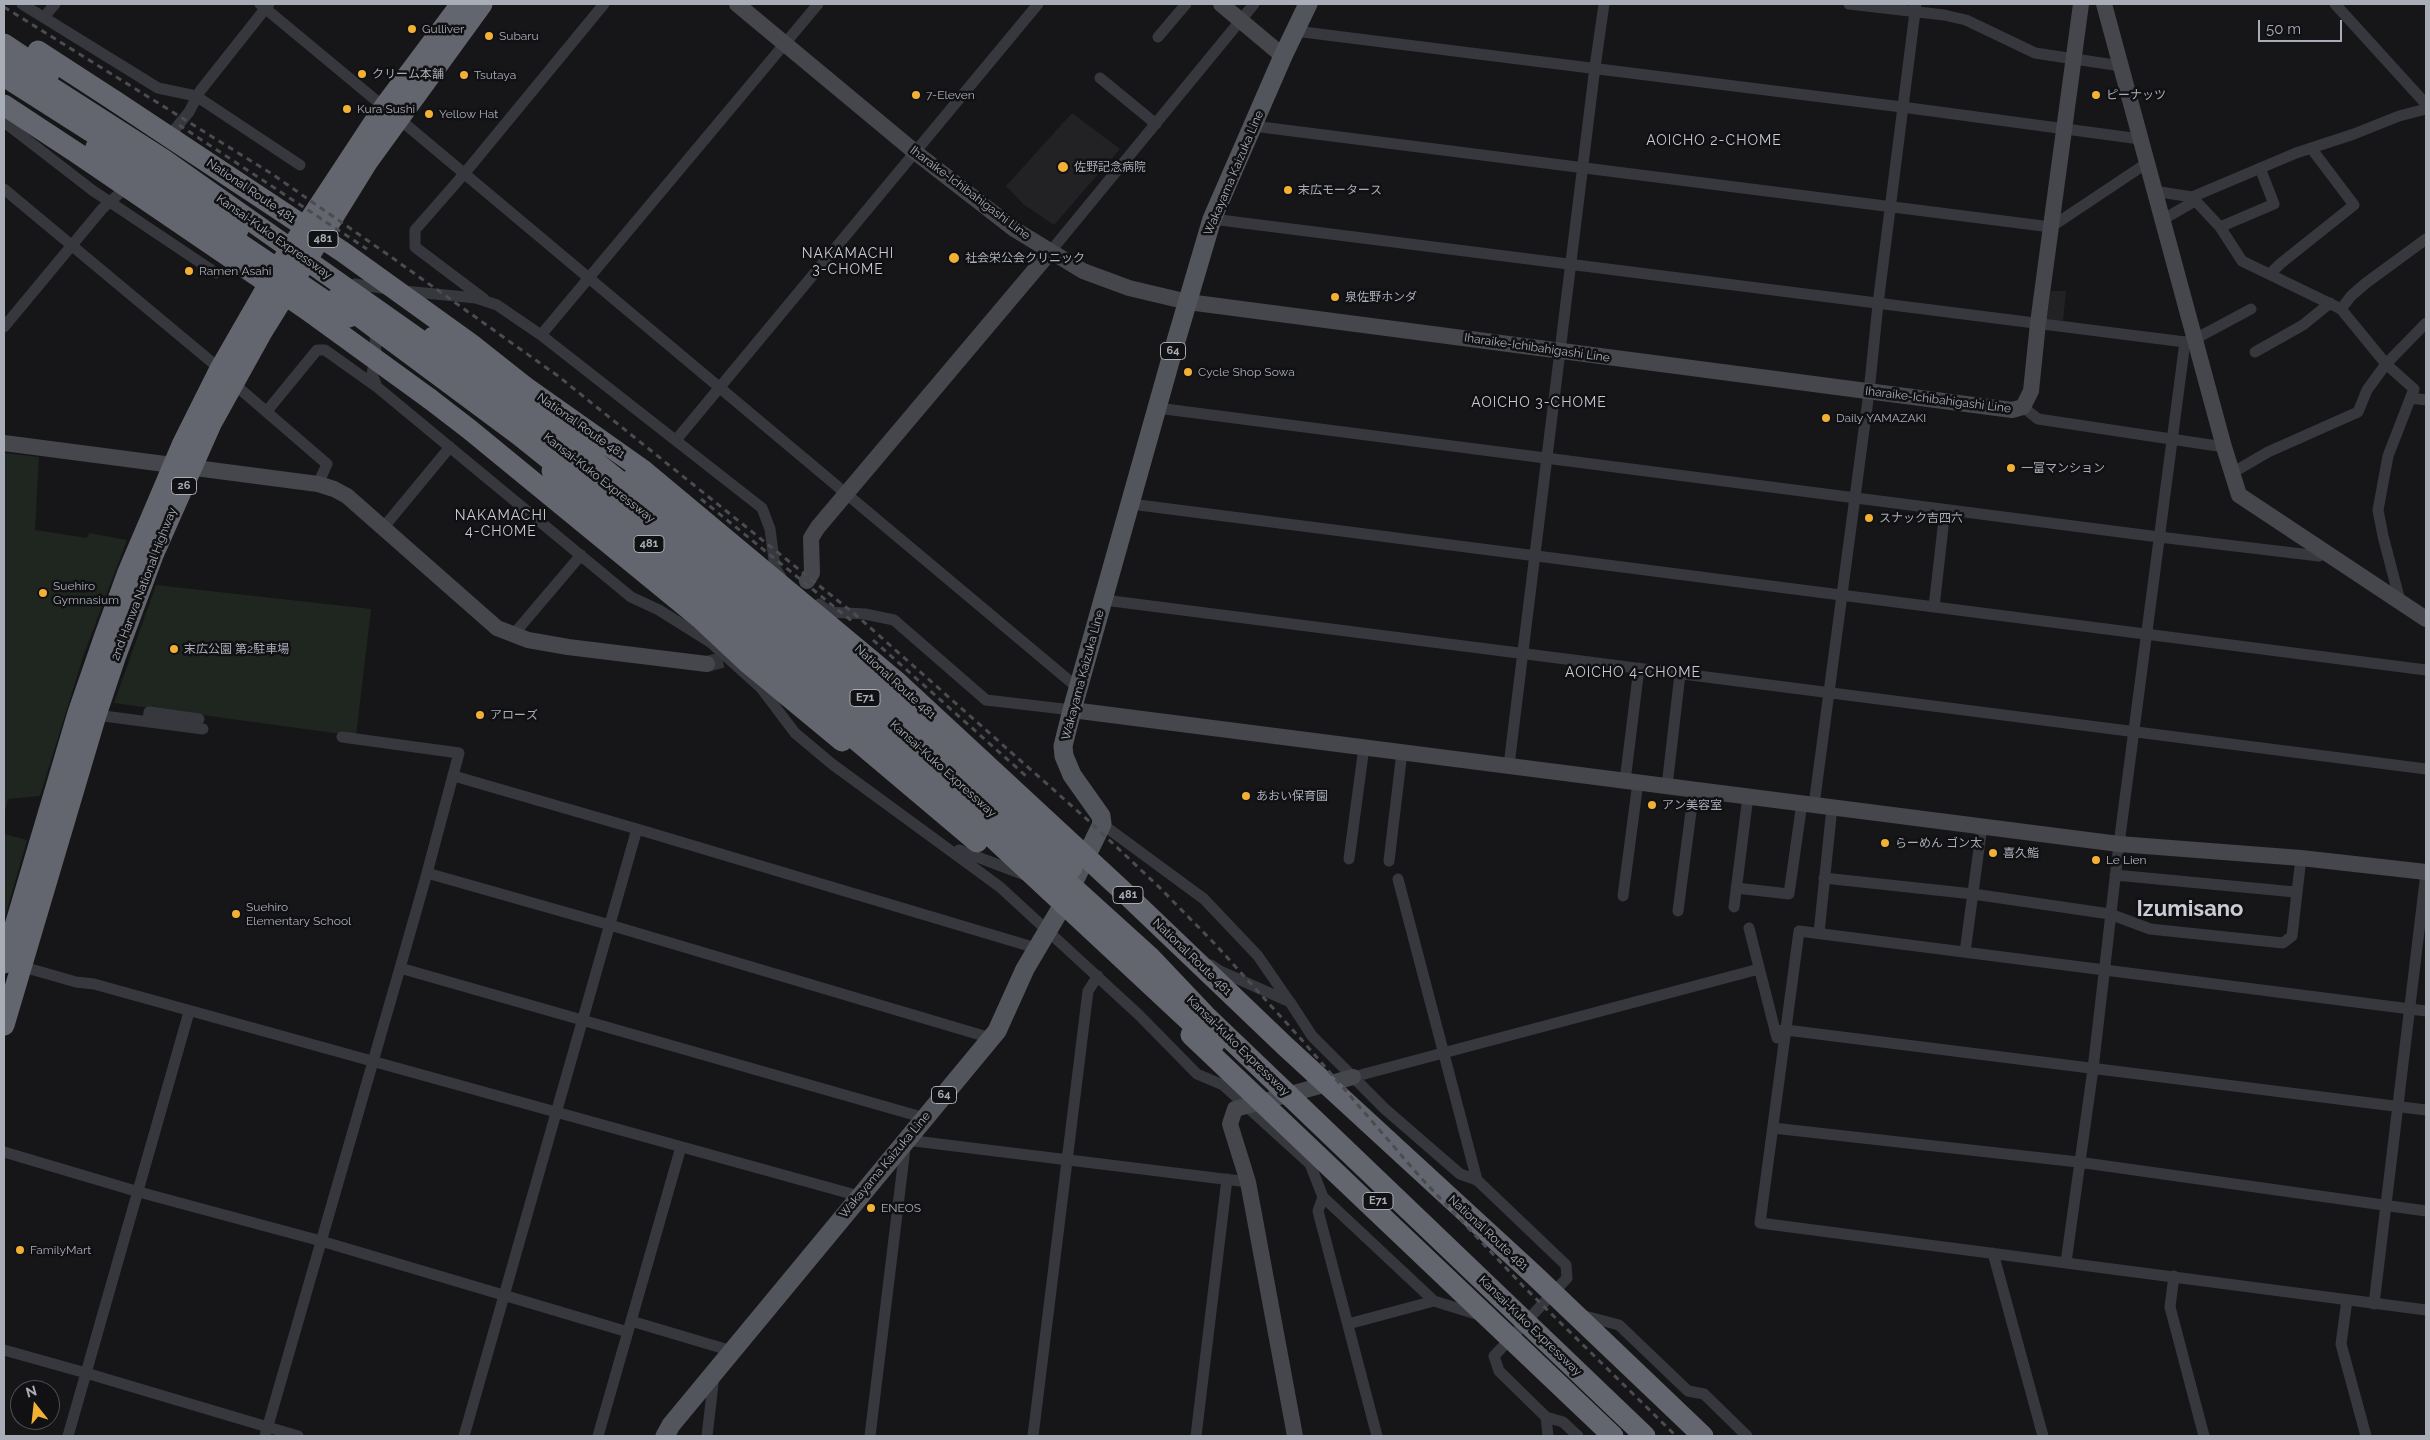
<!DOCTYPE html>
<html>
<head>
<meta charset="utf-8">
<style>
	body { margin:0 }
	#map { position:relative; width:2430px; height:1440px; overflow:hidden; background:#161618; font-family:Raleway,sans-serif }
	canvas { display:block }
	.frame { position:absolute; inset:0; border:5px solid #a8adb8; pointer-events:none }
	.north { position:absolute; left:10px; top:1380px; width:50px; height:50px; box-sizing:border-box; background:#111113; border:1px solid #4d4f55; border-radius:50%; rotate:344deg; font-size:14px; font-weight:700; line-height:20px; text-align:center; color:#a8adb8 }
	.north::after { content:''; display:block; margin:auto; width:18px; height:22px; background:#f2b134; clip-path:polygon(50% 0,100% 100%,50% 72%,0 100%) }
	.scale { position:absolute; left:2258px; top:20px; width:84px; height:22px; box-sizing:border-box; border:2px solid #a8adb8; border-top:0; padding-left:6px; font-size:15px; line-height:18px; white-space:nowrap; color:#a8adb8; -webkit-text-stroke:4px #111113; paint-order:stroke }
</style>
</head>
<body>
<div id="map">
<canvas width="2430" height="1440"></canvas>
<div class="frame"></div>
<div class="north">N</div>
<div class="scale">50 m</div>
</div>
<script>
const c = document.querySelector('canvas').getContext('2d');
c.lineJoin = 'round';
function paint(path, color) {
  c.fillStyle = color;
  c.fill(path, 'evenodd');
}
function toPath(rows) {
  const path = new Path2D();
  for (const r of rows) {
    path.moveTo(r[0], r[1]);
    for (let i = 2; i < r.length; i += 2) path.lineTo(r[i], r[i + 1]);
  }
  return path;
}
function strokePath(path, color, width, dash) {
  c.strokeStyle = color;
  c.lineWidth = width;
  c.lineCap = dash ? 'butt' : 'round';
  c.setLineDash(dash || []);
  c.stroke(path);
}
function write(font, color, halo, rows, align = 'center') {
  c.font = font + ' Raleway,"Noto Sans JP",sans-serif';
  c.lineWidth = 5;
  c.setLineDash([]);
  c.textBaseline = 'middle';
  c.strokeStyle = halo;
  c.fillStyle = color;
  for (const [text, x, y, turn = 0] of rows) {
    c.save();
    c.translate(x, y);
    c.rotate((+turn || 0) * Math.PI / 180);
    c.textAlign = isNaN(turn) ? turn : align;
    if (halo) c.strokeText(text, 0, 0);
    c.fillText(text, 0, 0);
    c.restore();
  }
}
paint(toPath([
	[1072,113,1120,149,1054,225,1023,204,1006,186],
	[2051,291,2066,291,2063,321,2046,319]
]), '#222225');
paint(toPath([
	[4,453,39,457,35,530,87,538,89,533,127,540,84,654,40,796,8,799,4,815],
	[156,585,371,609,356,736,114,703],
	[4,834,27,840,4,921]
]), '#1e261f');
strokePath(toPath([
	[707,664,737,656,741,651]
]), '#333438', 16, [16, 8]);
strokePath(toPath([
	[22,4,158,88,196,96,300,165],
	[260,4,384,107],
	[1849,4,1944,15,1966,20,2035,53,2121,66],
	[2335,4,2426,104],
	[44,17,55,4],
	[1295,31,1902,107,2140,139],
	[1158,37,1186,4],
	[1100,78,1156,124],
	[398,118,1078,688],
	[4,122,92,190,216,273],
	[1253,126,2051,227,2147,163],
	[167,139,189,112,200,91,269,4],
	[4,189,220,369],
	[2154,191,2192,197,2296,153,2354,134,2399,116,2426,109],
	[2192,197,2220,227,2242,261,2341,309,2386,364,2414,389,2388,456,2378,510,2383,536,2400,601],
	[1212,219,2185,342,2195,339,2251,309],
	[2162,220,2195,201],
	[2220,227,2274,204,2260,168],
	[1050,252,1254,4],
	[2270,274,2280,264,2354,205,2311,148],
	[355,284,388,289],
	[404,291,476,298,497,305,541,335,762,508,770,529,775,568,781,577],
	[484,299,415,247,415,230,464,174,604,4],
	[2341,309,2351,296,2366,283,2426,239],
	[4,327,102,209,130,184],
	[375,335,376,353,372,374,377,387,631,597,659,610,710,642,761,688,795,733,832,764,1000,887,1139,1015,1197,1074,1223,1085,1310,1164,1323,1197,1434,1301,1479,1315],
	[541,335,818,4],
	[2255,352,2303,325,2330,303],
	[233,383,327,464,318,484],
	[2411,398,2426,400],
	[2023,407,2038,419,2224,447],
	[1157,408,2159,537,2319,556,2324,551],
	[267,411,317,350,325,350,377,387],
	[676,440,1038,4],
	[2232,473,2268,452,2358,412,2367,390,2386,364,2426,323],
	[1131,504,2426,670],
	[383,528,450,447],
	[1104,600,2426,769],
	[819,604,829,612,865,614,894,620,986,700,1072,710],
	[1934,607,1945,510],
	[513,635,581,555],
	[96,715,203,729],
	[148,722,149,712,199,719],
	[342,737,459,753,427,873,610,925,984,1036,989,1041],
	[1509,765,1595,67,1604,4],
	[454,776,637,829],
	[1625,781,1639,668],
	[1667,786,1680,674],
	[1814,805,1869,392,1878,304,1916,4],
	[1102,824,1204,899,1258,956,1289,1001],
	[959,850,1025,875],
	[1349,859,1364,747],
	[1389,861,1402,752],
	[427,873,400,968,918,1116,923,1119],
	[2115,875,2295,892],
	[1824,878,1973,894,2110,914,2150,929,2283,943,2292,936,2301,858],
	[1398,879,1477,1180,1566,1265,1567,1278,1494,1356,1499,1371,1546,1417,1563,1422,1578,1436],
	[1736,888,1789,894,1802,803],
	[1623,896,1638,782],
	[1734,907,1748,796],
	[1678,911,1694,789],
	[1749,928,1777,1038],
	[1819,933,1832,807],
	[1965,952,1982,826],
	[1211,965,1220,971,1290,1002,1312,1036,1385,1109,1460,1174,1477,1180],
	[20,966,76,982,94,984,859,1196],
	[2426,1011,1799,931,1760,1223,2426,1310],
	[1775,1031,1786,1030,2426,1110],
	[1353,1077,1759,969],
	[1773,1128,2078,1162,2426,1211],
	[4,1152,139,1192,321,1241,628,1332],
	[1323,1197,1318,1211,1377,1436],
	[1993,1253,2043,1436],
	[2066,1262,2093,1069,2119,844,2185,342],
	[2174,1276,2170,1307,2204,1436],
	[2347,1300,2341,1344,2366,1436],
	[2374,1304,2426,873],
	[1581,1315,1619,1325,1688,1391,1704,1394,1747,1436],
	[631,1321,732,1351],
	[1348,1324,1434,1301],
	[4,1350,86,1373,189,1012],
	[1546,1417,1548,1436],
	[68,1436,86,1373,298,1436],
	[265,1436,400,968],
	[464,1436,637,829,1036,948],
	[598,1436,681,1147],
	[707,1436,714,1376],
	[870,1436,906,1140,1248,1182],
	[1033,1436,1088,991,1098,976],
	[1196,1436,1227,1179]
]), '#37383d', 11);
strokePath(toPath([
	[737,4,915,152,1014,229,1083,271,1129,288,1188,302,2012,410,2023,407,2031,391,2038,323,2081,4],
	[1221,4,1283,56],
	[2104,4,2224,447,2239,495,2426,619],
	[4,443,318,484,334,489,347,496,497,628,528,640,568,647,707,664],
	[807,581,812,573,811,538,818,527,1050,252],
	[1072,710,2119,844,2301,858,2426,872],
	[1295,1436,1248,1182,1230,1124,1235,1109,1353,1077]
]), '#45474d', 16);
strokePath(toPath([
	[665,1436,671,1425,997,1031,1025,969,1061,908,1102,824,1101,816,1072,775,1064,756,1063,746,1072,710,1171,358,1212,219,1283,56,1308,4]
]), '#53555c', 19);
strokePath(toPath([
	[4,44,49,74],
	[38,51,115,101],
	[4,105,80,155],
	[96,147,349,317],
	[433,337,473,364,648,504],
	[524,386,643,470,896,681,1126,894,1285,1046,1533,1274,1703,1436],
	[430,399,469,429,702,620,749,664,842,741],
	[552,471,621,536],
	[4,963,78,713,104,638,128,572,182,445,220,369,278,268,384,107,461,4],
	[4,1025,96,715,116,655,153,555,211,424,262,332,368,161,482,4],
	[1191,1035,1613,1436]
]), '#63666e', 21);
strokePath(toPath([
	[4,7,272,174,387,254,558,376,857,616,1090,822,1158,886,1215,944,1301,1039,1421,1178,1524,1287,1676,1436],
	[179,125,367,249],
	[701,499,853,622],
	[873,640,1026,776]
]), '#4a4c52', 3, [6, 5]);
strokePath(toPath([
	[4,57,163,159,447,359,709,565,853,688,1150,957,1206,1016,1645,1436],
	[4,76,156,173,238,230],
	[115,101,343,252,471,344,524,386],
	[80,155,306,309,430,399],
	[336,299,519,435,730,604,948,796,1214,1044],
	[633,478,861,671,1014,810,1072,868],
	[621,536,842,728,977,842]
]), '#63666e', 21);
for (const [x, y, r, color] of [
	[412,29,5,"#f2b134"],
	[489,36,5,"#f2b134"],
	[362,74,5,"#f2b134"],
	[464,75,5,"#f2b134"],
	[916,95,5,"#f2b134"],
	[2096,95,5,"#f2b134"],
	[347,109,5,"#f2b134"],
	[429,114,5,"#f2b134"],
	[1063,167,6,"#f2b134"],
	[1288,190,5,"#f2b134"],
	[954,258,6,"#f2b134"],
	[189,271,5,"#f2b134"],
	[1335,297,5,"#f2b134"],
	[1188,372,5,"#f2b134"],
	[1826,418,5,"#f2b134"],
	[2011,468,5,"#f2b134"],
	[1869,518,5,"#f2b134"],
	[43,593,5,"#f2b134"],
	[174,649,5,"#f2b134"],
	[480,715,5,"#f2b134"],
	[1246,796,5,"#f2b134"],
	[1652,805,5,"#f2b134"],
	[1885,843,5,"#f2b134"],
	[1993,853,5,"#f2b134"],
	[2096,860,5,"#f2b134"],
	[236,914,5,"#f2b134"],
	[871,1208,5,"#f2b134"],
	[20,1250,5,"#f2b134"]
]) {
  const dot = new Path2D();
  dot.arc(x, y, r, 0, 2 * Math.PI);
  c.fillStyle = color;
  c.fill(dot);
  strokePath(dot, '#111113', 2);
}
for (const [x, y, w] of [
	[323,239,30],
	[1173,351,25],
	[184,486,25],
	[649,544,30],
	[865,698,30],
	[1128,895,30],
	[944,1095,25],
	[1378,1201,30]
]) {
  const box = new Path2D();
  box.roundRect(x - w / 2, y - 8.5, w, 17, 4);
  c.fillStyle = '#111113';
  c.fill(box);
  strokePath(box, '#a8adb8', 1);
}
write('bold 11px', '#a8adb8', null, [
	["481",323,239],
	["64",1173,351],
	["26",184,486],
	["481",649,544],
	["E71",865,698],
	["481",1128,895],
	["64",944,1095],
	["E71",1378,1201]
]);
write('12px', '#a8adb8', '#111113', [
	["Gulliver",422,29],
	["Subaru",499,36],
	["クリーム本舗",372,74],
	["Tsutaya",474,75],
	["7-Eleven",926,95],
	["ピーナッツ",2106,95],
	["Kura Sushi",357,109],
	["Yellow Hat",439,114],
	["佐野記念病院",1074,167],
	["末広モータース",1298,190],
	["社会栄公会クリニック",965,258],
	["Ramen Asahi",199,271],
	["泉佐野ホンダ",1345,297],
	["Cycle Shop Sowa",1198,372],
	["Daily YAMAZAKI",1836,418],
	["一富マンション",2021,468],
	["スナック吉四六",1879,518],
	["Suehiro",53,586],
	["Gymnasium",53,600],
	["末広公園 第2駐車場",184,649],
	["アローズ",490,715],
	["あおい保育園",1256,796],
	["アン美容室",1662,805],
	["らーめん ゴン太",1895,843],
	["喜久鮨",2003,853],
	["Le Lien",2106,860],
	["Suehiro",246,907],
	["Elementary School",246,921],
	["ENEOS",881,1208],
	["FamilyMart",30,1250]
], 'left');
write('12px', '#a8adb8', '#111113', [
	["Wakayama Kaizuka Line",1234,173,-67],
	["National Route 481",251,191,34],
	["Iharaike-Ichibahigashi Line",970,193,37],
	["Kansai-Kuko Expressway",274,237,35],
	["Iharaike-Ichibahigashi Line",1537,348,8],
	["Iharaike-Ichibahigashi Line",1938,400,7],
	["National Route 481",581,426,35],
	["Kansai-Kuko Expressway",599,478,38],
	["2nd Hanwa National Highway",144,584,-69],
	["Wakayama Kaizuka Line",1083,675,-75],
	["National Route 481",895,682,42],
	["Kansai-Kuko Expressway",943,769,42],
	["National Route 481",1192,957,44],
	["Kansai-Kuko Expressway",1238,1046,44],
	["Wakayama Kaizuka Line",885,1165,-50],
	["National Route 481",1488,1233,43],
	["Kansai-Kuko Expressway",1530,1326,44]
]);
c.letterSpacing = '1px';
write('14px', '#c9ccd4', '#111113', [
	["AOICHO 2-CHOME",1714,141],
	["NAKAMACHI",848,254],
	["3-CHOME",848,270],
	["AOICHO 3-CHOME",1539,403],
	["NAKAMACHI",501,516],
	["4-CHOME",501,532],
	["AOICHO 4-CHOME",1633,673]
]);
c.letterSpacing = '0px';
write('bold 22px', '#c9ccd4', '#111113', [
	["Izumisano",2190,909]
]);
</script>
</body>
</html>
